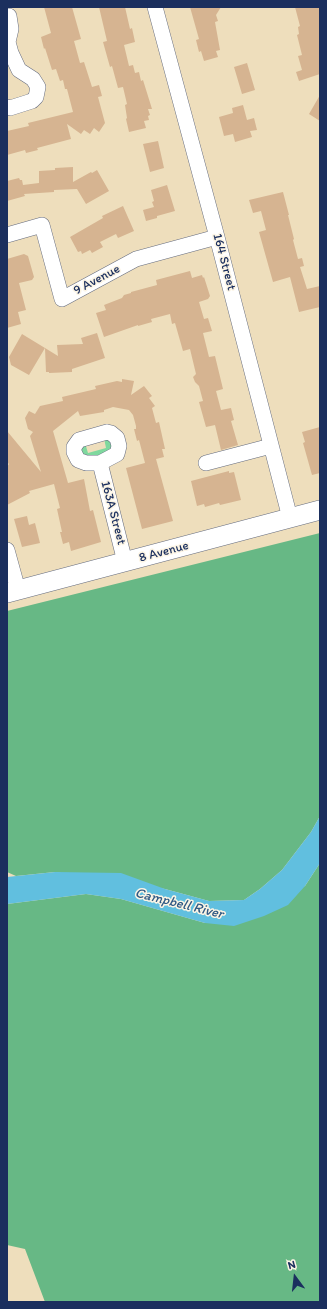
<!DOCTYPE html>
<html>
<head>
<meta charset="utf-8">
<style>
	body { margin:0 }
	#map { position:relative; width:327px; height:1309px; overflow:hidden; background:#eedebc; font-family:Itim,sans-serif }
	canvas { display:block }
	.frame { position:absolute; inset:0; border:8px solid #1b2f5e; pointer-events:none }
	.north { position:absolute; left:275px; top:1257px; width:40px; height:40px; -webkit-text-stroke:3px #fcf5e5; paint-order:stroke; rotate:345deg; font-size:11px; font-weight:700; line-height:16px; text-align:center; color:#1b2f5e }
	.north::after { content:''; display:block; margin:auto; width:14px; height:18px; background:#1b2f5e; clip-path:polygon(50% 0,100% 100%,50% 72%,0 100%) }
</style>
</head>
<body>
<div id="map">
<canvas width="327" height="1309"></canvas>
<div class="frame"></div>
<div class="north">N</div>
</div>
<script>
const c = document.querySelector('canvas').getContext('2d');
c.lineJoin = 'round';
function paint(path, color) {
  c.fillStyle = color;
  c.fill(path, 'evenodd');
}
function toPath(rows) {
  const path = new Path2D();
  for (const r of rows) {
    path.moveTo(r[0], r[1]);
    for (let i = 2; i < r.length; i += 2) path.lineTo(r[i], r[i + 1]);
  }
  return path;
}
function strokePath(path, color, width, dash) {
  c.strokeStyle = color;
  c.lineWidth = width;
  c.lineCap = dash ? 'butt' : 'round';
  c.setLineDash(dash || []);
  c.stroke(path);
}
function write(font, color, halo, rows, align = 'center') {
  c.font = font + ' Itim,sans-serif';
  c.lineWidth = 3;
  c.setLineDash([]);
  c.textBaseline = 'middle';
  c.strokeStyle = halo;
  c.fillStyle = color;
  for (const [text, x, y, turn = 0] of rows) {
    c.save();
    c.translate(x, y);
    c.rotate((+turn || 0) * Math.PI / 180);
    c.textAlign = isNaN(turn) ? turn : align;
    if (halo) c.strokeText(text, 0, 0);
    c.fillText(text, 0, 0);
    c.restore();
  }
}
paint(toPath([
	[104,438,108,438,113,446,108,453,89,458,84,457,80,449,85,443,88,453,106,448]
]), '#7fd89e');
paint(toPath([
	[320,533,320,816,311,832,282,870,260,889,244,900,209,901,165,889,55,872,16,876,7,872,7,611],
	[320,863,320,1302,45,1302,25,1249,7,1245,7,904,86,894,121,899,205,923,305,886]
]), '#67b885');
paint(toPath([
	[320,816,320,863,305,886,288,905,264,916,234,926,205,923,121,899,86,894,7,904,7,877,55,872,121,873,165,889,209,901,244,900,260,889,282,870,311,832]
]), '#61bfdf');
paint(toPath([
	[44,7,72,7,81,39,74,41,80,63,84,62,92,87,99,85,102,96,98,97,105,123,99,132,94,128,90,134,84,130,81,134,67,124,71,139,37,148,38,150,26,153,25,150,7,155,7,131,29,126,28,123,73,112,67,89,65,89,63,80,60,81,56,69,52,70,45,48,44,49,41,37,51,33],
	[99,7,125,7,130,29,132,28,135,42,124,45,129,66,133,65,135,73,139,72,141,81,143,80,152,109,148,109,150,115,148,116,149,120,144,121,146,128,129,132,126,119,127,118,125,105,127,104,123,87,118,88,112,66,110,67,103,42,107,41],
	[190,7,221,7,216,15,218,21,215,22,220,50,216,51,218,57,204,61,201,51,199,52,196,40,199,39],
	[295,7,320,7,320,74,299,81,296,72,302,70,298,56,302,55,297,35,299,34,298,27,300,26],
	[247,63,255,90,242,94,234,67],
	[320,95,320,121,309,114],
	[243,105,247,120,254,118,257,130,250,131,252,137,235,142,233,134,224,136,219,117,233,113,232,108],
	[158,141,164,168,150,172,143,144],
	[73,167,73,182,91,172,92,173,97,170,109,191,86,204,77,189,54,190,54,192,24,194,25,196,7,201,7,181,19,178,20,180,22,180,23,185,39,183,39,171,55,170,55,168],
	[167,185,175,211,157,216,157,218,146,221,143,210,154,207,152,202,154,201,151,190],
	[283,192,289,215,288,215,294,239,293,240,298,259,302,258,304,266,300,267,307,289,320,286,320,307,299,312,290,277,273,282,259,232,266,230,261,211,253,213,249,200],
	[123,206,134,231,118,238,116,234,100,242,103,247,92,253,90,250,82,254,81,251,78,252,70,237,103,218,102,216],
	[24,254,28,256,34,277,32,280,19,283,26,310,18,312,21,324,7,328,7,259],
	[190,271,192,278,202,275,203,278,204,277,210,296,208,299,199,302,204,319,208,318,212,331,203,333,209,357,215,356,223,389,216,391,221,410,231,408,234,420,231,421,238,445,221,450,215,425,206,427,199,402,203,401,199,386,195,382,193,377,196,374,190,349,183,351,175,323,172,324,170,314,151,319,152,322,138,326,138,325,104,337,96,313,106,310,104,305,122,298,124,295,131,293,131,292,157,285,156,280],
	[97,333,105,358,72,369,72,372,49,373,49,372,46,372,45,348,58,356,57,345,83,344,81,338],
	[22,334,45,348,29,375,11,365,9,357],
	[122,379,134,381,131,395,144,386,152,396,149,398,155,406,152,408,156,423,159,422,165,449,162,449,164,457,156,459,173,521,142,529,126,468,145,463,139,440,137,441,134,429,136,429,136,426,133,415,129,410,113,407,104,410,104,412,80,416,78,411,53,431,68,483,84,479,90,511,93,510,101,542,71,551,69,542,63,544,60,532,62,532,57,509,60,508,54,484,29,491,30,493,7,505,7,467,9,464,7,462,7,431,41,472,30,436,33,432,28,429,25,418,29,411,35,414,40,406,63,401,62,397,96,389,95,386,117,381,122,382],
	[320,427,320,473,312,475,303,443,305,442,302,432],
	[229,471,229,473,234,472,241,500,220,505,219,503,205,507,204,504,197,506,191,481],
	[27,516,29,525,35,523,40,543,22,547,14,519]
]), '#d6b491');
const minor = toPath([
	[155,7,217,237,290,518],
	[7,107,10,108,32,101,36,97,38,87,33,79,19,70,11,53,8,42,11,29,9,16],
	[7,235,42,225,62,299,136,259,217,237],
	[107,432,111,433,117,438,119,446,117,454,100,463,86,463,78,460,74,452,74,447,79,440,107,432],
	[100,463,125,562],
	[206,463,271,446],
	[7,550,18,590]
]);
const major = toPath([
	[7,593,320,510]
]);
strokePath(minor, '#656c7f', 16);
strokePath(major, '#656c7f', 20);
strokePath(minor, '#fff', 15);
strokePath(major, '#fff', 19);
write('13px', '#1b2f5e', '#fcf5e5', [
	["164 Street",224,262,75],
	["9 Avenue",97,280,-28],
	["163A Street",113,513,75],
	["8 Avenue",164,552,-15]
]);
write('italic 14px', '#305a85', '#fcf5e5', [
	["Campbell River",179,904,14]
]);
</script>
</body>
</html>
